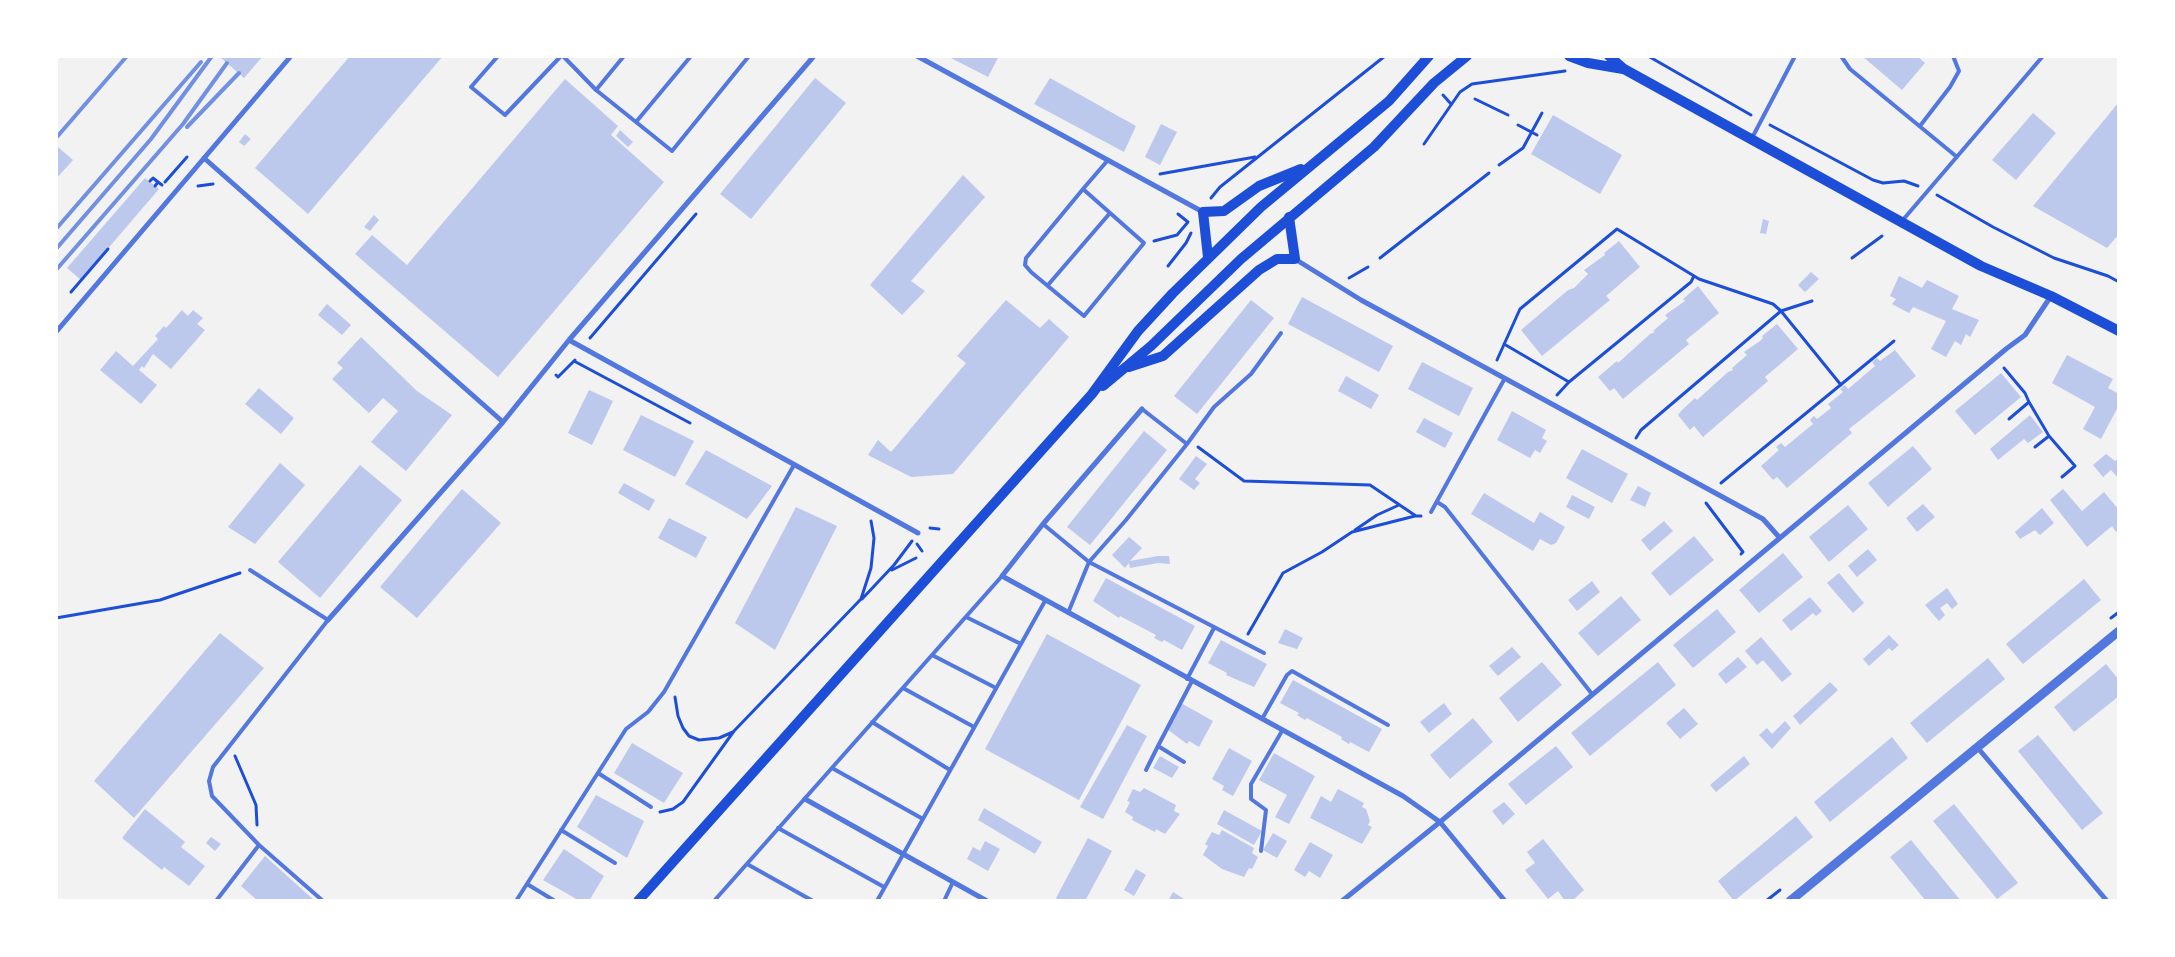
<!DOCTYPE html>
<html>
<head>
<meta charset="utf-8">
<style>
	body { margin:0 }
	#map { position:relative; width:2175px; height:957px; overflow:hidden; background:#f2f2f2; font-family:Roboto,sans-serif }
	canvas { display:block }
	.frame { position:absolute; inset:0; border:58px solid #fff; pointer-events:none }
</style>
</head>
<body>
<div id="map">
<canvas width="2175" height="957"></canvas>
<div class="frame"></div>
</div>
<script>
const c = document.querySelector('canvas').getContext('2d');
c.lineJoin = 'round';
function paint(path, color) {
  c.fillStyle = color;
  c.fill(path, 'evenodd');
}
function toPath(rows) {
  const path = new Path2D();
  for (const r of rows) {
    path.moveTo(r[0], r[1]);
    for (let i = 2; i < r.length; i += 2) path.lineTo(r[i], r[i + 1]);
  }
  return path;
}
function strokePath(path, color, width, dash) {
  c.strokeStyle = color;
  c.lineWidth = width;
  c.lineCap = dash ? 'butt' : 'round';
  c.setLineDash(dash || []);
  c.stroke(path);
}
paint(toPath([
	[223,56,263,56,244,78,221,58],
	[350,56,443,56,308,214,255,168],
	[947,56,999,56,988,77],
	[1862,56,1917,56,1925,63,1902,90],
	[815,78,846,103,751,219,720,194],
	[1050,78,1136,126,1124,152,1034,104],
	[565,79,618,126,611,135,664,182,498,377,355,254,372,235,407,265],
	[2119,102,2119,234,2107,248,2033,206],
	[2033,113,2056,133,2016,180,1992,160],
	[1553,115,1622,155,1600,194,1531,154],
	[1161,124,1177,132,1160,165,1145,157],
	[620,130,633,142,628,147,616,136],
	[245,134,251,139,244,146,239,142],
	[58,147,73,160,56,179,56,149],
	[963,175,985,197,911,281,925,291,902,315,870,285],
	[145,178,159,189,81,280,67,268],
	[374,215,379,220,370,231,364,227],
	[1763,219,1769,221,1766,234,1760,233],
	[1619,241,1640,267,1606,296,1610,300,1542,356,1521,330,1568,290,1574,288,1588,274,1584,270,1605,255,1604,253],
	[1811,272,1819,279,1805,292,1798,285],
	[1899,276,1922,288,1927,280,1959,296,1952,309,1979,320,1970,337,1966,334,1961,345,1955,341,1946,357,1931,349,1946,321,1913,307,1909,313,1892,304,1896,299,1890,296],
	[1698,286,1719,313,1686,340,1689,344,1623,399,1614,388,1610,391,1598,377,1617,361,1618,363,1650,334,1655,332,1653,331,1668,318,1665,315,1685,301,1683,299],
	[1302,297,1393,346,1379,372,1288,324],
	[1006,300,1040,328,1049,319,1069,337,953,474,911,477,868,455,878,440,891,452,966,363,957,356],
	[1251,300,1274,318,1197,414,1174,396],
	[327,304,351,325,342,335,318,315],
	[182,310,188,316,193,310,203,318,197,324,205,330,171,369,153,354,144,368,142,366,139,370,157,385,141,404,100,370,116,351,133,366,158,339,155,336,164,326,166,328],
	[1777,324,1798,349,1765,377,1768,381,1703,437,1694,426,1690,430,1678,415,1681,411,1695,398,1697,400,1728,372,1733,370,1732,368,1747,355,1744,352,1760,341,1763,338,1762,336],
	[361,337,417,391,452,415,406,471,371,442,398,411,383,398,369,413,332,379,343,368,337,363],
	[1895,350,1916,376,1849,429,1852,433,1787,488,1777,477,1773,480,1761,466,1779,450,1776,447,1781,443,1785,447,1813,424,1810,420,1814,416,1817,419,1831,408,1828,404,1843,392,1840,389,1845,385,1848,389,1875,366,1872,362,1877,358,1880,361],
	[2067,355,2113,379,2108,388,2119,394,2119,405,2101,439,2083,429,2095,407,2052,383],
	[1422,362,1473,388,1459,416,1408,389],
	[2001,373,2021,397,1975,435,1955,411],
	[1346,376,1379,395,1371,409,1338,391],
	[259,388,294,418,281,434,245,404],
	[589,390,613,401,592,445,568,433],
	[1512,411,1546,430,1542,438,1547,441,1540,453,1535,450,1530,458,1497,440],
	[641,415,694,441,675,477,623,450],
	[2030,415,2043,432,2028,443,2024,439,1998,460,1990,449],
	[1424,418,1453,433,1445,448,1416,432],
	[1144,431,1167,450,1090,545,1067,527],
	[1913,446,1932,469,1888,507,1868,483],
	[1582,449,1628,474,1612,503,1566,478],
	[706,450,772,486,747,519,685,484],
	[2106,454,2115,461,2119,458,2119,479,2111,470,2103,477,2093,465],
	[1196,456,1207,464,1195,479,1200,483,1194,490,1179,479],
	[280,463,305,485,255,544,228,527],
	[360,465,402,500,320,598,278,562],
	[624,483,655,500,649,511,618,493],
	[1638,486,1651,493,1645,507,1630,500],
	[462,489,501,523,417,618,380,587],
	[2063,489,2082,511,2104,492,2119,510,2119,529,2116,532,2112,526,2087,547,2050,500],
	[1484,493,1534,523,1540,512,1565,527,1556,543,1551,545,1540,539,1533,551,1471,514],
	[1572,495,1595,507,1589,519,1566,507],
	[1923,504,1935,517,1917,532,1906,518],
	[1848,505,1868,529,1829,562,1809,537],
	[796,507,837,526,775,650,735,623],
	[2042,508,2054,523,2040,535,2035,530,2020,539,2015,532],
	[669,518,707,537,696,558,658,538],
	[1664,521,1673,531,1650,551,1641,540],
	[1694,536,1714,560,1670,596,1651,573],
	[1129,537,1142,548,1130,561,1158,556,1169,556,1170,564,1158,563,1130,568,1129,563,1125,568,1112,555],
	[1868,549,1877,560,1857,577,1848,566],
	[1783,553,1803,577,1759,613,1739,590],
	[1839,573,1864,603,1853,613,1827,583],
	[1106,578,1195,626,1182,650,1164,640,1162,642,1154,638,1156,635,1120,616,1119,618,1093,601],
	[2084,579,2101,600,2023,664,2006,644],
	[1592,581,1600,592,1577,611,1568,600],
	[1947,588,1958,604,1952,609,1947,603,1940,608,1945,615,1939,621,1925,605],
	[1621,596,1641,620,1598,656,1578,633],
	[1810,597,1822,611,1816,616,1813,613,1791,631,1782,620],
	[1717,609,1736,632,1693,668,1673,645],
	[1285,629,1303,638,1297,649,1278,643],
	[220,633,264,668,134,818,94,781],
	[1047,634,1141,685,1079,800,985,749],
	[1889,635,1899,645,1892,651,1889,648,1869,666,1863,659],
	[1761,637,1792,674,1782,682,1763,660,1757,665,1745,651],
	[1221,640,1267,664,1254,687,1226,675,1227,673,1208,663],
	[1512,647,1521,657,1498,676,1489,666],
	[1738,657,1747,667,1726,684,1718,674],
	[1988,658,2005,679,1927,743,1910,723],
	[1542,662,1562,685,1518,722,1499,698],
	[1658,662,1676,685,1590,756,1571,733],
	[2106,664,2119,680,2119,696,2074,732,2054,707],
	[1293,680,1382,729,1369,752,1350,742,1349,744,1341,739,1342,737,1307,718,1305,720,1297,715,1299,713,1280,703],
	[1830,682,1838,690,1800,725,1793,716],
	[1181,703,1213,721,1199,747,1189,741,1187,744,1167,729],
	[1444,703,1452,714,1429,733,1420,722],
	[1684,708,1698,724,1680,739,1666,723],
	[1473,718,1493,742,1450,779,1430,755],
	[1785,721,1791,728,1772,749,1759,735,1767,728,1772,734],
	[1127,725,1147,736,1103,819,1080,807],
	[2038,735,2103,813,2082,830,2018,751],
	[1892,737,1908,758,1830,822,1814,802],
	[632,743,683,773,664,803,614,773],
	[1556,746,1573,767,1526,805,1508,784],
	[1229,748,1252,761,1233,796,1222,790,1224,786,1212,779],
	[1274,753,1315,776,1289,824,1275,817,1287,795,1259,780],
	[1160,756,1179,767,1172,778,1153,768],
	[1744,756,1750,764,1716,792,1710,785],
	[1144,788,1176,805,1174,811,1180,814,1165,834,1156,829,1155,832,1132,820,1133,817,1125,812,1130,802,1127,801,1133,789,1140,792],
	[1338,789,1364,803,1362,807,1366,809,1370,821,1368,825,1372,827,1362,844,1310,818,1321,796,1331,802],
	[596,795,644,821,627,858,577,827],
	[1504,802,1515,814,1503,825,1492,811],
	[1954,804,2018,883,1997,899,1933,821],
	[984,808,1042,842,1035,854,978,820],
	[145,809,185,842,181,847,205,866,189,886,164,867,162,870,122,838],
	[1224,810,1262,831,1254,845,1217,824],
	[1796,816,1813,837,1734,901,1718,881],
	[1222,830,1254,848,1252,853,1258,857,1252,869,1249,868,1244,877,1222,869,1203,855,1208,846,1205,844,1212,832,1219,835],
	[1273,833,1287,841,1277,858,1263,850],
	[211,837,221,844,215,851,206,843],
	[1088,838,1112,851,1085,901,1061,901,1056,898],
	[1543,839,1584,890,1572,901,1565,901,1558,891,1548,899,1525,870,1535,863,1527,852],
	[1911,840,1961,901,1926,901,1890,857],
	[985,841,1000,849,988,871,967,859,973,847,980,851],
	[1310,842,1333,855,1320,878,1309,871,1305,877,1294,870],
	[564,849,604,876,589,901,580,901,543,880],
	[265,856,315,901,258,901,241,886],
	[1136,869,1146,875,1134,896,1124,890],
	[1173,892,1184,899,1183,901,1168,901]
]), '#bdc9ec');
strokePath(toPath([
	[1648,56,1751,115],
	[1443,95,1451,104],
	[1475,99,1508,115],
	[1518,125,1537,135],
	[1770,125,1873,180,1883,183,1904,181,1918,186],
	[1424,144,1460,92,1472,84,1565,71],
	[1499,165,1523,148,1542,113],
	[1160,174,1255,157],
	[150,181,153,178,158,182],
	[165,182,187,157],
	[155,186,158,182,162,185],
	[198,186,213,184],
	[1937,195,1993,227,2054,258,2108,276,2119,282],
	[1211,198,1220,187,1385,56],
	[1154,241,1177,235,1188,222,1178,214],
	[1380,258,1489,173],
	[1852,258,1882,236],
	[1168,266,1186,243,1191,233],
	[1349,278,1368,267],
	[71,292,108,249],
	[590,338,696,214],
	[1504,344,1569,382],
	[1497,360,1520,309,1617,229,1699,279,1773,304,1781,311,1841,385],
	[574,361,690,423],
	[2004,368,2025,393,2029,402,2009,419],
	[556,375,558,377,575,360],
	[1557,395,1569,382,1691,282,1694,276],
	[2029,402,2049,436,2035,447],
	[2049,436,2075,466,2062,477],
	[1636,438,1641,430,1781,311,1812,301],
	[1198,447,1244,481,1370,485,1416,516,1421,516],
	[1721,483,1894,341],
	[1706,503,1743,552,1741,554],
	[930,528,939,529],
	[1355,530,1377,515,1399,505],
	[917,544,922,551],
	[892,570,916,558],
	[862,599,894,565,912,541],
	[56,618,160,600,240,573],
	[2111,618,2119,612],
	[1248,634,1283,573,1322,552,1352,532,1415,516],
	[675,697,678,716,683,728,689,736,699,740,719,738,733,732],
	[235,756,256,805,257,825],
	[660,812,673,809,683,802,734,731,861,599,871,568,874,538,871,521],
	[1766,901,1780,890]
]), '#1d4ed8', 3);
strokePath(toPath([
	[498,56,471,87,505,115,561,56],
	[563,56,596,90],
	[624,56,596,90,636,122,691,56],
	[1841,56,1850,69,1957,157],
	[636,122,672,151,749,56],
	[1920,126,1950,87,1959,71,1953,56],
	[1752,138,1795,56],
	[1083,189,1144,243,1084,316,1031,272,1025,265,1026,258,1083,189,1108,160],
	[1902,221,2043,56],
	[1048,285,1110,213],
	[1187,444,1214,407,1251,374,1281,333],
	[1437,502,1445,507,1592,694],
	[1431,512,1505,378],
	[1043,524,1089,562,1264,653],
	[250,570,328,620,213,767,209,781,212,796,259,845,323,901],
	[1068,613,1089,562,1126,520,1187,444,1142,409],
	[966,617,1021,644],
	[932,655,996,688],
	[1187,679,1214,628],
	[903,688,974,727],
	[1262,719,1287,675,1292,671,1388,725],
	[872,722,950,770],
	[1184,762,1158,746,1192,681],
	[832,768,923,819],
	[1146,770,1158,746],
	[598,773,651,807],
	[778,828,884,887],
	[561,830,615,863],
	[1261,851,1266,810,1251,799,1251,784,1282,731],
	[747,864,813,901],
	[527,884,555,901],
	[216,901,259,845],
	[516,901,626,729,648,712,664,692,794,465],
	[714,901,1002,576],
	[877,901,1045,601],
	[944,901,953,882]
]), '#5277de', 4);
strokePath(toPath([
	[917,56,1203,212],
	[204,158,503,422],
	[1295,259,1361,300,1763,519,1779,537],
	[56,332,291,56],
	[569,340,918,533],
	[1142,409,1043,524,1002,576,1403,796,1440,822,1505,901],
	[328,620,503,422,569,340,814,56],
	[1977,747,2107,901],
	[805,799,987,901],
	[1342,901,1440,822,2006,349,2025,335,2051,296]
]), '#5277de', 5);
strokePath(toPath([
	[1790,901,2119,631]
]), '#5277de', 9);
strokePath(toPath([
	[1569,56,1588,63,1623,69],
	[1609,56,1624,69,1981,266,2051,296,2119,331],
	[1208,257,1203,212,1224,211,1259,186,1301,169],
	[1129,367,1163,356,1259,270,1277,259,1295,259,1289,217],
	[1103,386,1151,346,1241,259,1374,147,1434,83,1467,56],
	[638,901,1092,394,1138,331,1173,293,1261,207,1389,101,1429,56]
]), '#1d4ed8', 10);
strokePath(toPath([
	[187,127,239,73],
	[56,138,127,56],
	[56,229,201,62],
	[56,249,151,139,212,56],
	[56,270,183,124,227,63]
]), '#7290e2', 4);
</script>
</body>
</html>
